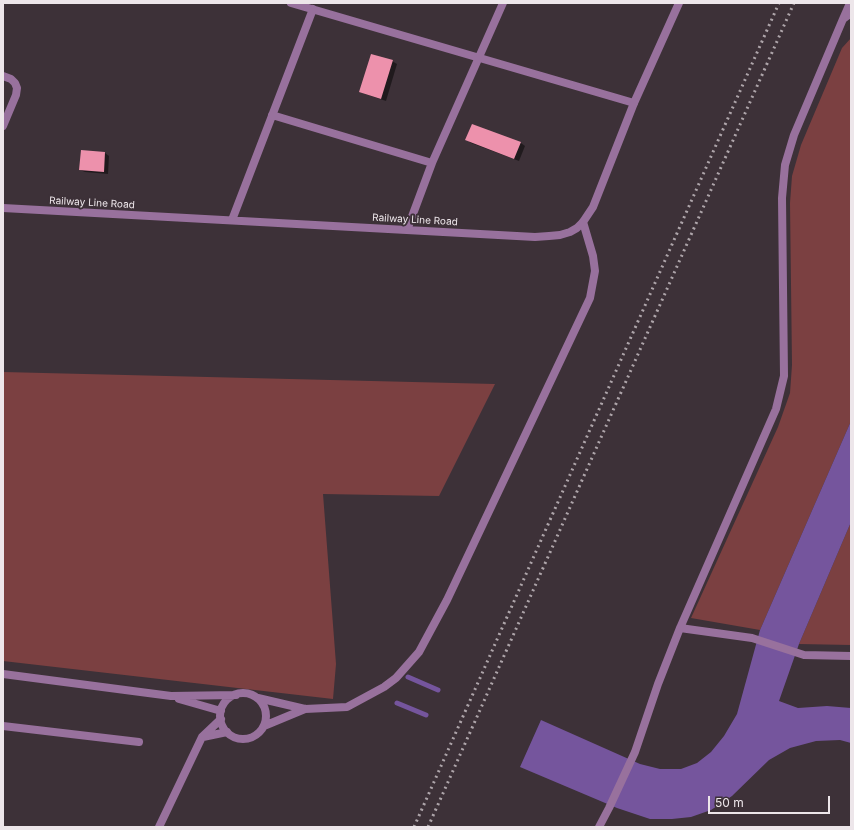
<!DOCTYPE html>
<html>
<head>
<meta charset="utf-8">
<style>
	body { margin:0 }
	#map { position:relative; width:854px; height:830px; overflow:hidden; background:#3d3138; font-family:Inter,sans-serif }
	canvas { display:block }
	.frame { position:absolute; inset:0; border:4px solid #ede6ea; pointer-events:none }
	.scale { position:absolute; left:708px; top:796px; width:122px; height:18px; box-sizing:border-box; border:2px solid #ede6ea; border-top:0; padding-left:5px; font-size:12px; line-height:14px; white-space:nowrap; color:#ede6ea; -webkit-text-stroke:3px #3d3138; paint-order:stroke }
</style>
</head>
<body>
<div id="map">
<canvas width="854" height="830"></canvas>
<div class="frame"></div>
<div class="scale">50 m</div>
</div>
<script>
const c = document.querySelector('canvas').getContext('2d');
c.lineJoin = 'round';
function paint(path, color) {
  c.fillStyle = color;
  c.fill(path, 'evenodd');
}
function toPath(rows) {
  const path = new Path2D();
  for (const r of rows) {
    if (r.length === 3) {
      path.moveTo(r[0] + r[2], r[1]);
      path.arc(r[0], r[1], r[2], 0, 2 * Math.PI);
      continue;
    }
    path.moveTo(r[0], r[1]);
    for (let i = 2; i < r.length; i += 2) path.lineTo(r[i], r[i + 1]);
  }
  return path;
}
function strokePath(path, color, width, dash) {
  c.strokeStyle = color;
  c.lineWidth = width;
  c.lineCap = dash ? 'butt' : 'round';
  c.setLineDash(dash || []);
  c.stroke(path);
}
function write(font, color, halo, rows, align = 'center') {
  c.font = font + ' Inter,sans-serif';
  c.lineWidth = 4;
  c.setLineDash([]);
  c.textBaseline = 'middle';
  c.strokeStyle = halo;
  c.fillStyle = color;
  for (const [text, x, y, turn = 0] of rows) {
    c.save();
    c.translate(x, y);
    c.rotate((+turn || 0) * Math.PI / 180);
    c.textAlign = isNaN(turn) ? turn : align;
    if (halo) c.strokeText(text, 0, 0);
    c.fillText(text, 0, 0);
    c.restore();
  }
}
paint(toPath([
	[851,38,851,421,760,630,691,618,778,427,790,393,792,365,790,203,792,176,801,145,842,48],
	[3,372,495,384,439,496,323,494,336,664,333,699,3,661],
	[851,522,851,645,799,644]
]), '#7b4041');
paint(toPath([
	[851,421,851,522,799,644,779,701,798,708,827,706,851,708,851,743,840,740,816,741,790,748,769,760,732,796,711,810,691,817,672,819,650,819,617,808,520,767,541,720,640,764,660,769,681,769,697,763,711,752,724,736,737,714,760,630]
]), '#75559d');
paint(toPath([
	[392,61,397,64,386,101,365,94,361,92],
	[473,125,521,143,525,146,519,161,471,143,467,140],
	[105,153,109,156,108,174,85,172,80,170]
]), '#0007');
strokePath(toPath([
	[408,677,438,690],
	[397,703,426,715]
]), '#75559d', 5);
paint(toPath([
	[371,54,393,60,381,99,359,92],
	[472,124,521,142,514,159,465,140],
	[81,150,105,152,104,172,79,170]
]), '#ed91ac');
strokePath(toPath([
	[843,19,850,3],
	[680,628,752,638,804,655,851,656],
	[3,726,139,742],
	[599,827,609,808,635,752,658,684,680,628,776,409,784,376,782,198,785,165,794,135,843,19,851,13]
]), '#98719d', 8);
strokePath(toPath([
	[291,3,634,103],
	[3,76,11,79,15,83,17,88,16,95,3,126],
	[272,115,432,163],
	[3,208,535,237,549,236,560,235,570,232,577,228,583,222],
	[232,220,313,9],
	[407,230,432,163,503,3],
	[203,737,227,732],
	[159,827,202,737,221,719]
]), '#98719d', 8);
strokePath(toPath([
	[3,674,171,696,236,695],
	[243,716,23],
	[258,698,305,709,347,707,384,687,396,678,419,652,447,600,590,298,595,271,593,256,583,222,593,207,634,103,679,3],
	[179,699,221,711],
	[264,726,305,709]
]), '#98719d', 8);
strokePath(toPath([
	[414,827,779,3],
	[428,827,794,3]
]), '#aea5aa', 3, [2, 4]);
write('10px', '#ede6ea', '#3d3138', [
	["Railway Line Road",92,203,3],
	["Railway Line Road",415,220,3]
]);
</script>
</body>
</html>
